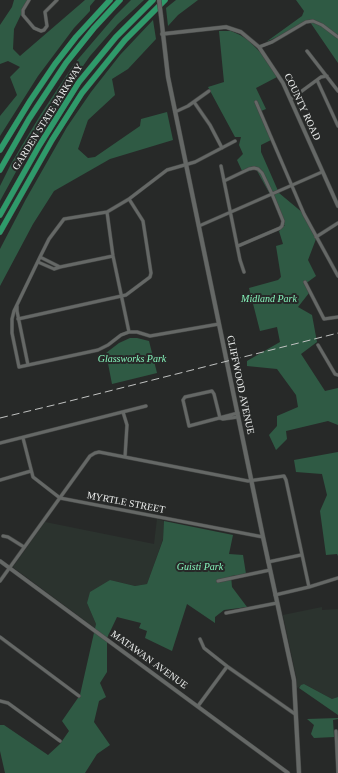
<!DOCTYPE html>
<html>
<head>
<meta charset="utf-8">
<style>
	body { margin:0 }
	canvas { display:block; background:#272928 }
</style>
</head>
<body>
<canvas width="338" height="773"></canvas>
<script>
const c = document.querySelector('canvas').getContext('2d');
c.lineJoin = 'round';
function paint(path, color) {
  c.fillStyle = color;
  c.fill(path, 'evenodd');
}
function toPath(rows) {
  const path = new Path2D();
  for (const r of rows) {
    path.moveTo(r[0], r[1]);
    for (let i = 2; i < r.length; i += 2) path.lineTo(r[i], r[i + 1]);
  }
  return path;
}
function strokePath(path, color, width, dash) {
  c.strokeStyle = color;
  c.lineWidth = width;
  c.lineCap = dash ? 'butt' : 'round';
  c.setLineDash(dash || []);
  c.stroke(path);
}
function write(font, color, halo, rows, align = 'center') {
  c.font = font + ' Georgia,serif';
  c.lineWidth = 4;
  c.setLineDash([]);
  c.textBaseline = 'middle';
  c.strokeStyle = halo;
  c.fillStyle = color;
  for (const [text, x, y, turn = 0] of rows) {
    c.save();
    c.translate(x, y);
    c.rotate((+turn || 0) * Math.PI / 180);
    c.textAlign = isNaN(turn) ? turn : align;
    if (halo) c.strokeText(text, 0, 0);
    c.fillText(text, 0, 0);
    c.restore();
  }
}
paint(toPath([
	[157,519,164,521,163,539,147,584,135,586,110,580,87,603,96,624,95,628,14,568,13,567,45,522,154,544],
	[322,607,322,610,338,609,338,697,332,699,304,684,297,688,297,680,283,615]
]), '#2b332e');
paint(toPath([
	[14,0,28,0,14,29,13,49,20,56,85,0,95,0,90,6,90,11,74,28,38,76,0,136,0,116,17,95,10,77,20,67,8,61,0,64,0,25,12,7],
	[131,0,144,0,118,24,90,56,62,96,23,159,0,201,0,186,12,162,41,114,74,64,115,16],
	[176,0,198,0,178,15,168,26,166,8],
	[296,0,338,0,338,63,310,22,266,42,302,16,304,11],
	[153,20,156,39,128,69,112,79,115,95,88,120,78,149,88,158,95,157,140,126,141,119,167,112,173,140,110,159,54,191,33,224,0,286,0,249,26,199,67,127,91,92,120,55],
	[219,31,231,31,240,35,248,40,265,57,277,77,256,88,266,109,261,111,271,140,261,145,261,152,279,193,303,213,316,239,308,260,316,276,305,284,309,293,298,307,312,315,317,342,301,354,325,391,338,388,338,425,328,421,286,431,287,439,276,450,269,435,277,426,277,416,298,407,296,395,277,369,247,366,247,361,280,342,277,327,260,331,249,288,278,280,281,277,276,246,283,244,279,231,285,225,283,225,271,196,256,169,243,173,237,160,243,154,239,145,241,137,235,137,208,87,224,82],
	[130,338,137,338,149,341,157,373,112,384,106,353,119,343],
	[338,452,338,556,337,554,326,555,320,511,327,495,322,474,296,472,294,460],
	[164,521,233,535,229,554,243,555,246,574,231,576,232,587,247,607,224,610,215,617,215,623,187,604,172,651,145,638,147,631,139,628,141,623,117,617,107,638,107,672,100,683,106,697,99,701,94,722,110,745,97,754,85,773,5,773,0,751,0,725,4,725,48,755,60,744,69,731,62,721,80,695,96,624,87,603,90,592,110,580,135,586,147,584,163,540],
	[304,684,332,699,338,697,338,715,299,688,301,685],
	[338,718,338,719,333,720,334,737,314,738,311,734,314,725,307,719]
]), '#2f5a44');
const minor = toPath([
	[29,0,23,10,23,15,34,28,41,31,44,30,47,26,45,12,57,0],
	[259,47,272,42,306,22,313,21,322,25,338,37],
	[307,51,338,91],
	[317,80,338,126],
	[291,99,321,77,327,76],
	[194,102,210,125,222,148],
	[256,102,304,214,338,276],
	[175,112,188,106,209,91],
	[221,166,240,260,244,272],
	[224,181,249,169,254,168,258,169,262,173,272,194,283,221,282,226,280,228,238,246],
	[107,212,113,256,129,332],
	[199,226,322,172],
	[316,237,338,223],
	[40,257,60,267,113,256],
	[38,262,54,269,60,267],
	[305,282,324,319,338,317],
	[17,306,17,311,28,365],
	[18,319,126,295,150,277,151,273,143,221,129,199],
	[219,324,150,336,137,332,129,332,121,335,108,345,98,350,19,367,12,333,12,319,14,311,40,257,49,239,64,219,107,212,129,199,167,170,195,162,235,141],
	[318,345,335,374,338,375],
	[123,412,127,425,125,457],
	[220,418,214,394,212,391,185,397,183,400,189,426,238,413],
	[220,418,223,419,238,417],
	[23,438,33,477,60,498,263,537],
	[0,443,146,406],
	[0,480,31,471],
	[3,536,8,537,24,547],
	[268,562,301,555],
	[0,581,90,456,95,453,99,452,248,481,284,476,286,480,309,587],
	[218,581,270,570],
	[275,595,309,587,338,578],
	[226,613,277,603],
	[0,637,79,696],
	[200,639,204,648,228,667,295,714],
	[0,701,8,703,60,741],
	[198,706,226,668],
	[336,731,338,773]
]);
const tertiary = toPath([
	[162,34,226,27,241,32,259,47,283,83,338,206],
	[0,561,288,773]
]);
const secondary = toPath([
	[161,16,168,77,263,537,294,680,299,773]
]);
const motorway = toPath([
	[0,150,30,101,55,64,76,37,110,0],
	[0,170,29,119,66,63,94,28,120,0],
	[0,215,39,146,79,82,116,37,153,0],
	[0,232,52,140,82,93,125,40,165,0]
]);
strokePath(minor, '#454746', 4);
strokePath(tertiary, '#454746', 4.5);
strokePath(secondary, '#454746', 5);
strokePath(motorway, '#454746', 6);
strokePath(minor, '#656866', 3);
strokePath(tertiary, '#656866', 3.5);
strokePath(secondary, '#656866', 4);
strokePath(motorway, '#2e9a6a', 5.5);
strokePath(toPath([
	[0,418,58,404,338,333]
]), '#c0c2c1', 1, [8, 4]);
const secondaryBridge = toPath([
	[159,0,161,16]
]);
strokePath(secondaryBridge, '#454746', 5, []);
strokePath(secondaryBridge, '#656866', 4);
write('10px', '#edefee', '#272928', [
	["COUNTY ROAD",302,107,65],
	["GARDEN STATE PARKWAY",48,117,-58],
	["CLIFFWOOD AVENUE",240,385,78],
	["MYRTLE STREET",126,503,11],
	["MATAWAN AVENUE",149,660,36]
]);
write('italic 10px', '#85f3ba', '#272928', [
	["Midland Park",269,299],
	["Glassworks Park",132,359],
	["Guisti Park",200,567]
]);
</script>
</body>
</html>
